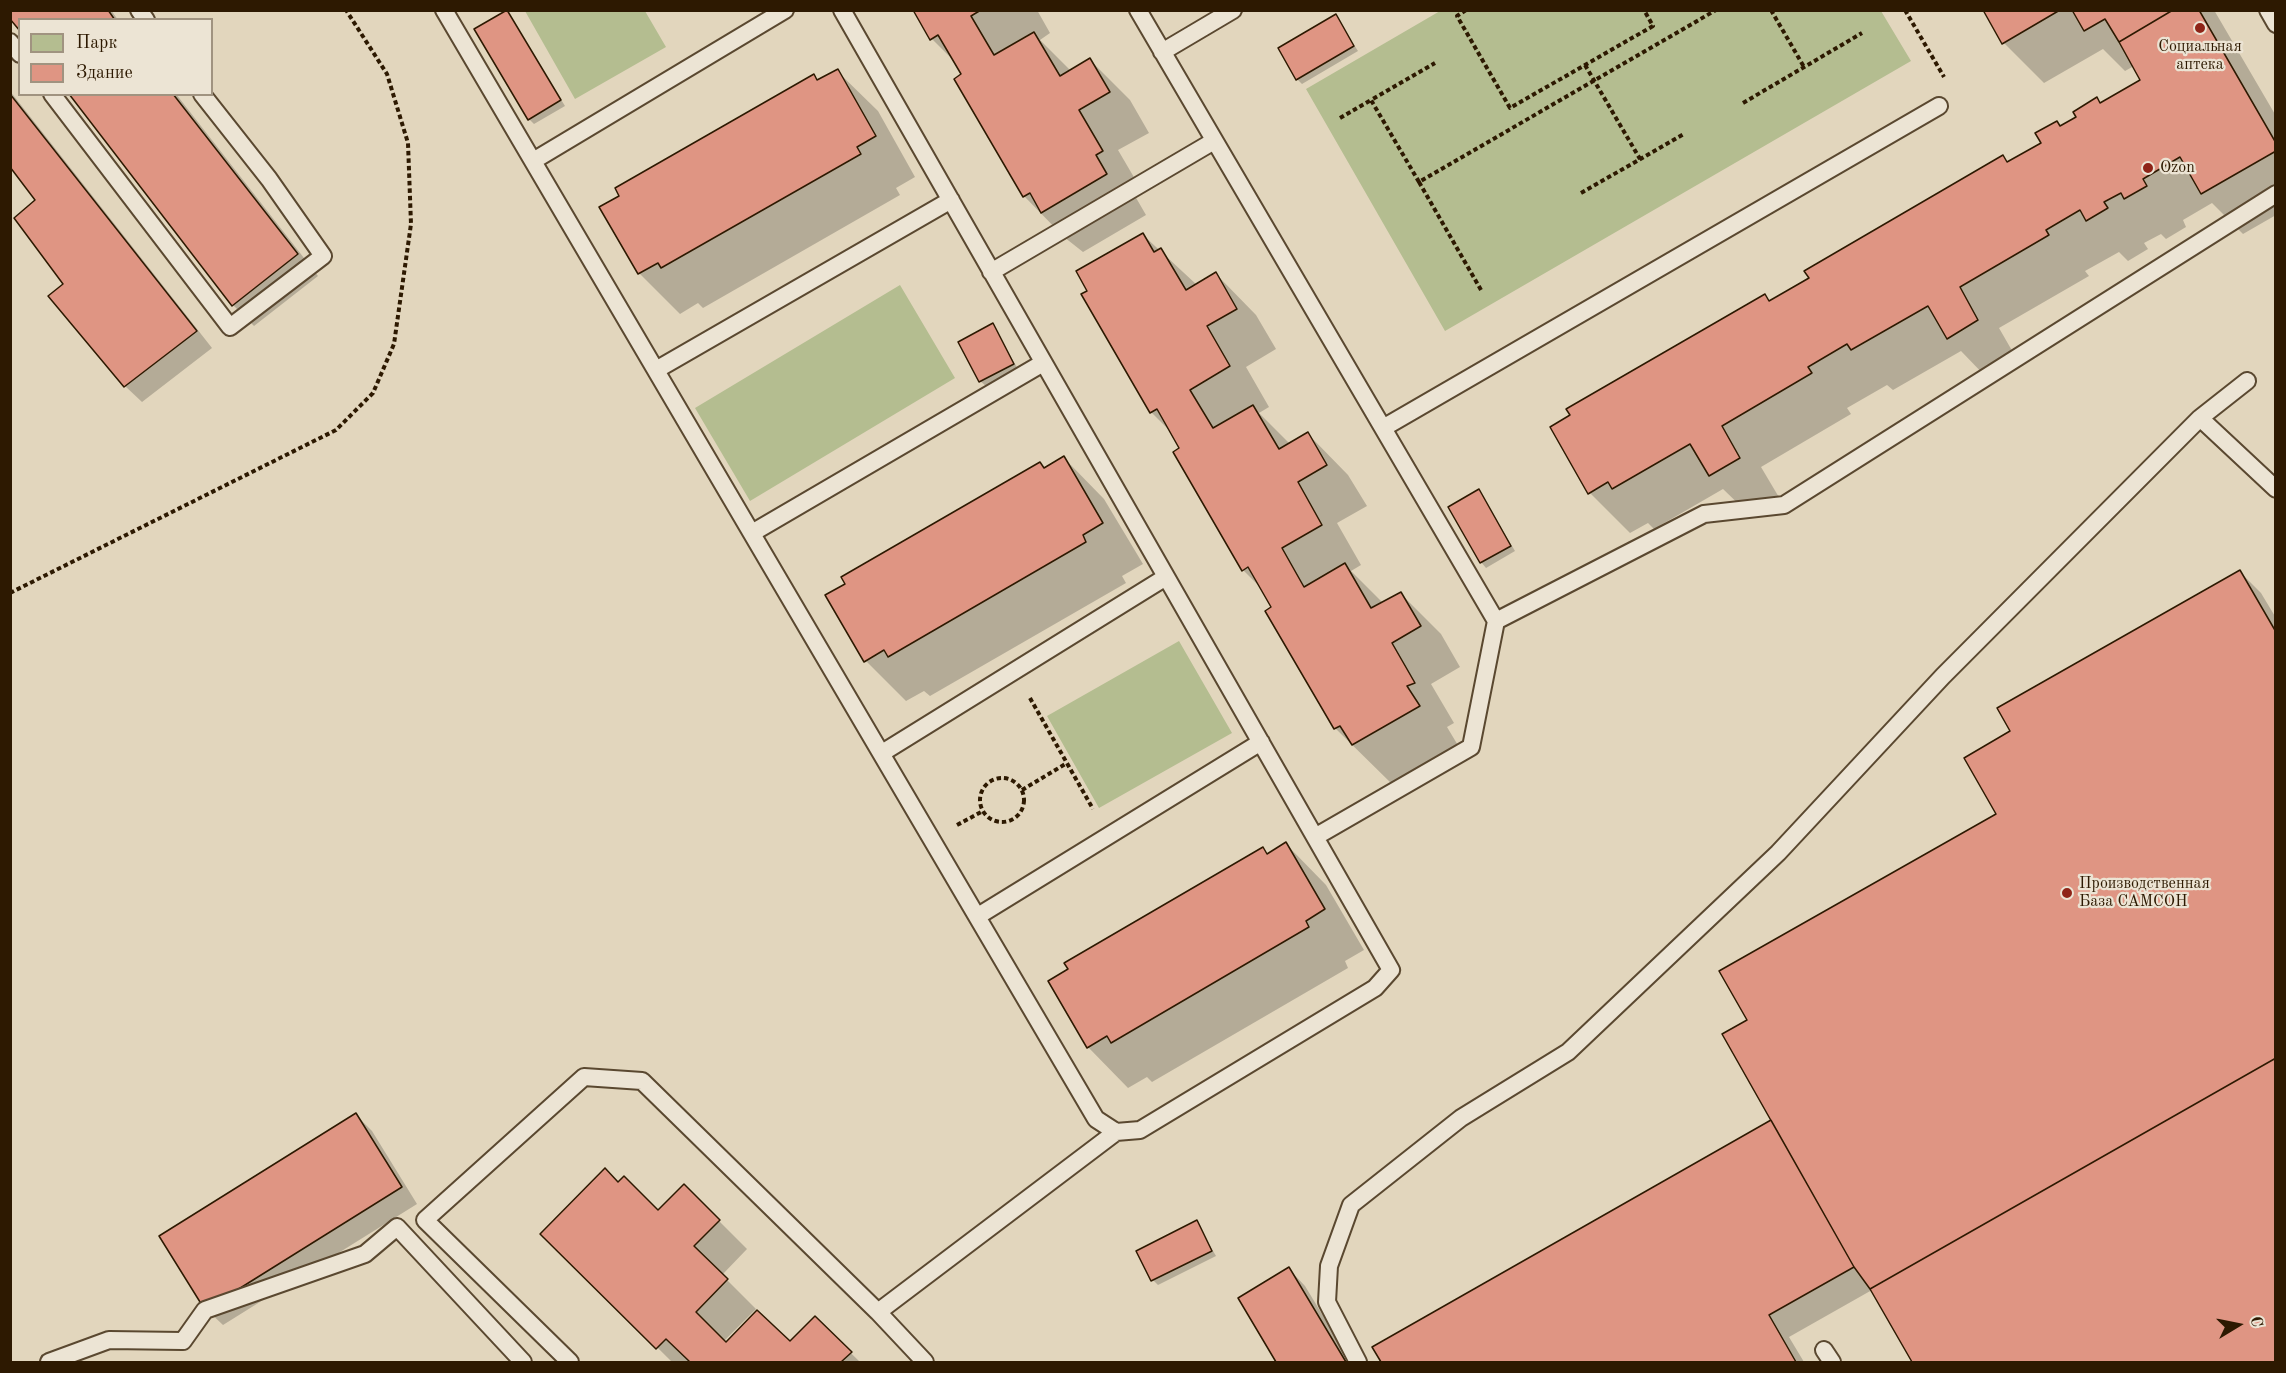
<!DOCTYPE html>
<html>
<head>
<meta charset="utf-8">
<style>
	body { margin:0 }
	#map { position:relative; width:2286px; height:1373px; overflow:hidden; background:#e2d6bd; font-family:"Old Standard TT",serif }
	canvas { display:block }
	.frame { position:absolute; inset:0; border:12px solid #2d1901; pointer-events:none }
	.legend { position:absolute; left:18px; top:18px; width:195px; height:78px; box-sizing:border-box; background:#ece4d4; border:2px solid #a09380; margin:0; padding:8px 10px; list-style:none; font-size:18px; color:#2d1901 }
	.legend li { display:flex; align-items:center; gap:12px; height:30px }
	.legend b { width:30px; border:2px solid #a09380 }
	.north { position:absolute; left:2208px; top:1295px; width:60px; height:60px; -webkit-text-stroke:4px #ece4d4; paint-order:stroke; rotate:80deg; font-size:16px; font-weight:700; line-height:24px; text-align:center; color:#2d1901 }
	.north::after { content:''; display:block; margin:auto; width:21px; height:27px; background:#2d1901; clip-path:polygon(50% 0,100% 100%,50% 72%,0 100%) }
</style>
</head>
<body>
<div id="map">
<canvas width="2286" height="1373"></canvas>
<div class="frame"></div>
<ul class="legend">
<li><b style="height:16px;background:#b4bd90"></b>Парк</li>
<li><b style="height:16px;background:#df9583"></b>Здание</li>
</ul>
<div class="north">С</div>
</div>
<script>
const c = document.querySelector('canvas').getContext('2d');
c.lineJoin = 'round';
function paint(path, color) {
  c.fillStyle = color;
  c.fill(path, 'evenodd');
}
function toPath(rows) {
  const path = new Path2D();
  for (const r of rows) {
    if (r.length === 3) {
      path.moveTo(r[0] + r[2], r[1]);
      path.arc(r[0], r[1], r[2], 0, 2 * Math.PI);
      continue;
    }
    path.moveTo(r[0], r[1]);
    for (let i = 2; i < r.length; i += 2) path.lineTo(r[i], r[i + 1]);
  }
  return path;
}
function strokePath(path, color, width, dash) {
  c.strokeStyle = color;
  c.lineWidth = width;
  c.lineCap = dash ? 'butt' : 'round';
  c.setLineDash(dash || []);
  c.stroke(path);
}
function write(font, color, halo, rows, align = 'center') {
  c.font = font + ' "Old Standard TT",serif';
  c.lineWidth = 4.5;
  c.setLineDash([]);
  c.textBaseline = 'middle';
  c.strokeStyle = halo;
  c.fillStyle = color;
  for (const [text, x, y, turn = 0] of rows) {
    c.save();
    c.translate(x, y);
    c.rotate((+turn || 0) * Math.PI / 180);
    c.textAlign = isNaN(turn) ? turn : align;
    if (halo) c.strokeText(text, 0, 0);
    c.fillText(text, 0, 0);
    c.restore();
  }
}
paint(toPath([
	[525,11,645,11,666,47,575,99],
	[1440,11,1881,11,1911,61,1445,331,1306,89],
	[900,285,955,378,750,501,695,408],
	[1179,641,1232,733,1099,808,1047,716]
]), '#b4bd90');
paint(toPath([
	[10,10,111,10,118,20,20,20],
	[915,10,1037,10,1050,33,1040,40,1071,71,1090,60,1130,100,1149,133,1118,150,1142,191,1135,196,1146,215,1083,252,1064,237,1024,196,956,79,963,75,957,64,932,39],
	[1985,10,2214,10,2276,116,2276,215,2243,234,2212,203,2183,220,2186,227,2166,239,2161,234,2144,243,2148,249,2128,261,2119,252,2085,271,2089,276,1999,328,2018,361,1988,379,1961,351,1893,390,1887,385,1847,408,1851,414,1761,467,1780,499,1751,516,1723,489,1654,529,1648,523,1630,533,1590,493,1764,296,1770,301,2003,157,2009,163,2043,143,2057,122,2061,127,2078,118,2096,99,2101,104,2142,80,2134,66,2125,71,2103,49,2044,83,2004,43],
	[506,11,565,106,534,124,529,119],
	[1335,16,1358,51,1302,84,1297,79],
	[837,71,878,111,915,177,896,188,900,195,703,308,698,303,680,314,639,273,621,196,814,76,819,81],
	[10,91,212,348,142,402,125,386,65,284,37,200,10,165],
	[71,94,176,94,318,276,254,326,233,305],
	[1142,234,1197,285,1216,274,1256,315,1276,349,1246,367,1269,407,1259,413,1290,444,1308,434,1348,475,1367,506,1337,523,1361,565,1351,571,1383,603,1400,593,1441,634,1460,667,1431,684,1454,723,1447,727,1459,747,1393,785,1335,728,1264,591,1243,570,1175,453,1181,448,1173,434,1151,412,1089,291],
	[992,325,1018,369,986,386,980,381],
	[1064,458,1104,499,1143,564,1122,576,1126,583,930,696,924,691,906,701,866,661,1040,464,1045,469],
	[1479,491,1515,551,1486,568,1481,562],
	[2240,572,2261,593,2276,618,2276,1362,1914,1362,1872,1290,1789,1337,1804,1362,1383,1362,1374,1348,1773,1120,1749,1021,1998,815,2012,732],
	[1286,844,1326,885,1364,950,1345,961,1348,968,1152,1082,1147,1077,1128,1088,1088,1047,1070,970],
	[356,1115,372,1131,417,1204,223,1325,206,1309],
	[619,1184,658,1212,684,1186,747,1249,722,1275,756,1309,723,1342,726,1344,790,1344,815,1318,860,1362,672,1362,543,1234],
	[1196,1222,1216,1256,1158,1285,1153,1280],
	[1289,1269,1305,1286,1351,1362,1278,1362,1240,1299]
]), '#0003');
const building = toPath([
	[10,10,108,10,115,20,20,20,20,31,10,19,10,10],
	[507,10,561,100,528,120,474,29,507,10],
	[913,10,981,10,971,16,994,55,1034,32,1060,76,1090,58,1110,92,1079,110,1103,151,1096,155,1107,174,1041,213,1030,193,1023,197,954,79,961,74,938,35,930,40,913,10],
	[1983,10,2060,10,2002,44,1983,10],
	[2072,10,2173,10,2119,42,2105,19,2084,31,2072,10],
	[2173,10,2199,10,2276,143,2276,151,2201,194,2180,157,2143,179,2147,186,2124,199,2121,193,2104,202,2108,208,2086,221,2080,210,2046,230,2049,235,1960,287,1978,320,1947,339,1928,306,1851,350,1847,344,1808,367,1812,373,1722,426,1740,458,1709,476,1690,444,1612,489,1608,482,1588,494,1550,427,1570,415,1566,409,1765,294,1769,301,1809,278,1804,271,2003,155,2007,162,2041,143,2035,133,2057,121,2060,126,2076,117,2073,112,2097,97,2100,103,2140,80,2119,42,2173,10],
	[1336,14,1354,46,1296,80,1278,48,1336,14],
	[838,69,876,136,857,147,861,154,661,268,658,263,638,274,599,207,619,196,615,188,814,74,817,80,838,69],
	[10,94,197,331,124,387,48,296,63,284,14,218,35,200,10,167,10,94],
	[69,94,173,94,298,254,232,306,69,94],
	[1143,233,1154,252,1161,248,1186,290,1216,272,1237,309,1207,326,1230,366,1190,390,1213,428,1253,405,1279,449,1308,432,1327,465,1298,482,1322,525,1282,548,1304,587,1345,563,1371,608,1401,592,1421,626,1392,643,1415,683,1407,686,1420,706,1352,745,1340,726,1334,729,1265,611,1271,607,1248,567,1242,571,1173,452,1179,448,1157,409,1150,413,1081,294,1087,291,1076,271,1143,233],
	[993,323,1014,364,979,382,958,342,993,323],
	[1064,456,1103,523,1083,535,1086,542,888,657,884,650,864,662,825,595,845,584,841,577,1040,462,1044,468,1064,456],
	[1479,489,1511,546,1480,563,1448,507,1479,489],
	[2240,570,2276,632,2276,1058,1870,1289,1854,1267,1722,1034,1747,1020,1719,971,1996,814,1964,758,2010,731,1997,708,2240,570],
	[1286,842,1325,909,1306,921,1309,927,1111,1043,1107,1036,1087,1048,1048,981,1068,969,1064,963,1263,847,1267,854,1286,842],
	[2276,1058,2276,1362,1912,1362,1870,1289,2276,1058],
	[356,1113,402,1187,205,1310,159,1236,356,1113],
	[1771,1120,1854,1267,1769,1315,1796,1362,1381,1362,1372,1347,1771,1120],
	[605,1168,618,1182,624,1176,658,1210,684,1184,720,1220,694,1246,728,1279,696,1312,726,1342,757,1310,790,1341,815,1316,852,1352,841,1362,690,1362,666,1339,656,1349,540,1234,605,1168],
	[1197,1220,1212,1251,1151,1281,1136,1251,1197,1220],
	[1289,1267,1346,1362,1276,1362,1238,1298,1289,1267]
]);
paint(building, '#df9583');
strokePath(building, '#2d1901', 1.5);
const service = toPath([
	[139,10,146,20],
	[444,10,1096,1119,1116,1132,1140,1130,1375,988,1391,970,842,10],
	[1138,10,1496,621],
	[2268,10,2276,24],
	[10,42,20,54],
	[1162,52,1233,10],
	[52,94,230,327,323,256,269,179,202,94],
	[533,161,785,10],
	[991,272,1214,141],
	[656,370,951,200],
	[2200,418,2276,489],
	[1383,428,1939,106],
	[752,533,1043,363],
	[882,753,1166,577],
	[1315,837,1471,747,1496,621,1704,514,1784,505,2276,194],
	[978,916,1261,742],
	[1824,1350,1832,1362],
	[49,1362,109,1340,183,1341,205,1310,365,1254,397,1227,523,1362],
	[570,1362,425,1220,584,1077,642,1081,878,1312],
	[925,1362,878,1312,1116,1132],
	[1358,1362,1327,1302,1329,1266,1351,1205,1461,1118,1568,1052,1778,853,1943,676,2200,418,2247,381]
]);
strokePath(service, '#5a4830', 20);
strokePath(toPath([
	[1466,10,1457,16,1510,108,1653,26,1644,10],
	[1771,10,1804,67],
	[1905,10,1944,77],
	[1585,65,1640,159],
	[1743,103,1862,33],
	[1340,118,1371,100],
	[1419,182,1371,100,1435,63],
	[1581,193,1684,134],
	[1481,290,1419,182,1716,10],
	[10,593,336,430,373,393,394,344,411,224,408,143,387,74,346,10],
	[1030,698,1093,809],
	[1002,800,22],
	[1022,790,1067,763],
	[957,825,983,811]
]), '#2d1901', 4, [4.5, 3]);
strokePath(service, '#ece4d4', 16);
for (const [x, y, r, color] of [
	[2200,28,6,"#8f2418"],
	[2148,168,6,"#8f2418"],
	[2067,893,6,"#8f2418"]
]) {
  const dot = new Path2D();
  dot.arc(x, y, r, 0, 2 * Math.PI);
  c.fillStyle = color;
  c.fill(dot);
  strokePath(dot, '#ece4d4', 2);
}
write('16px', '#2d1901', '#ece4d4', [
	["Социальная",2200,47,"center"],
	["аптека",2200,65,"center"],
	["Ozon",2160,168],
	["Производственная",2079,884],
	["База САМСОН",2079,902]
], 'left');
</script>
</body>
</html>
